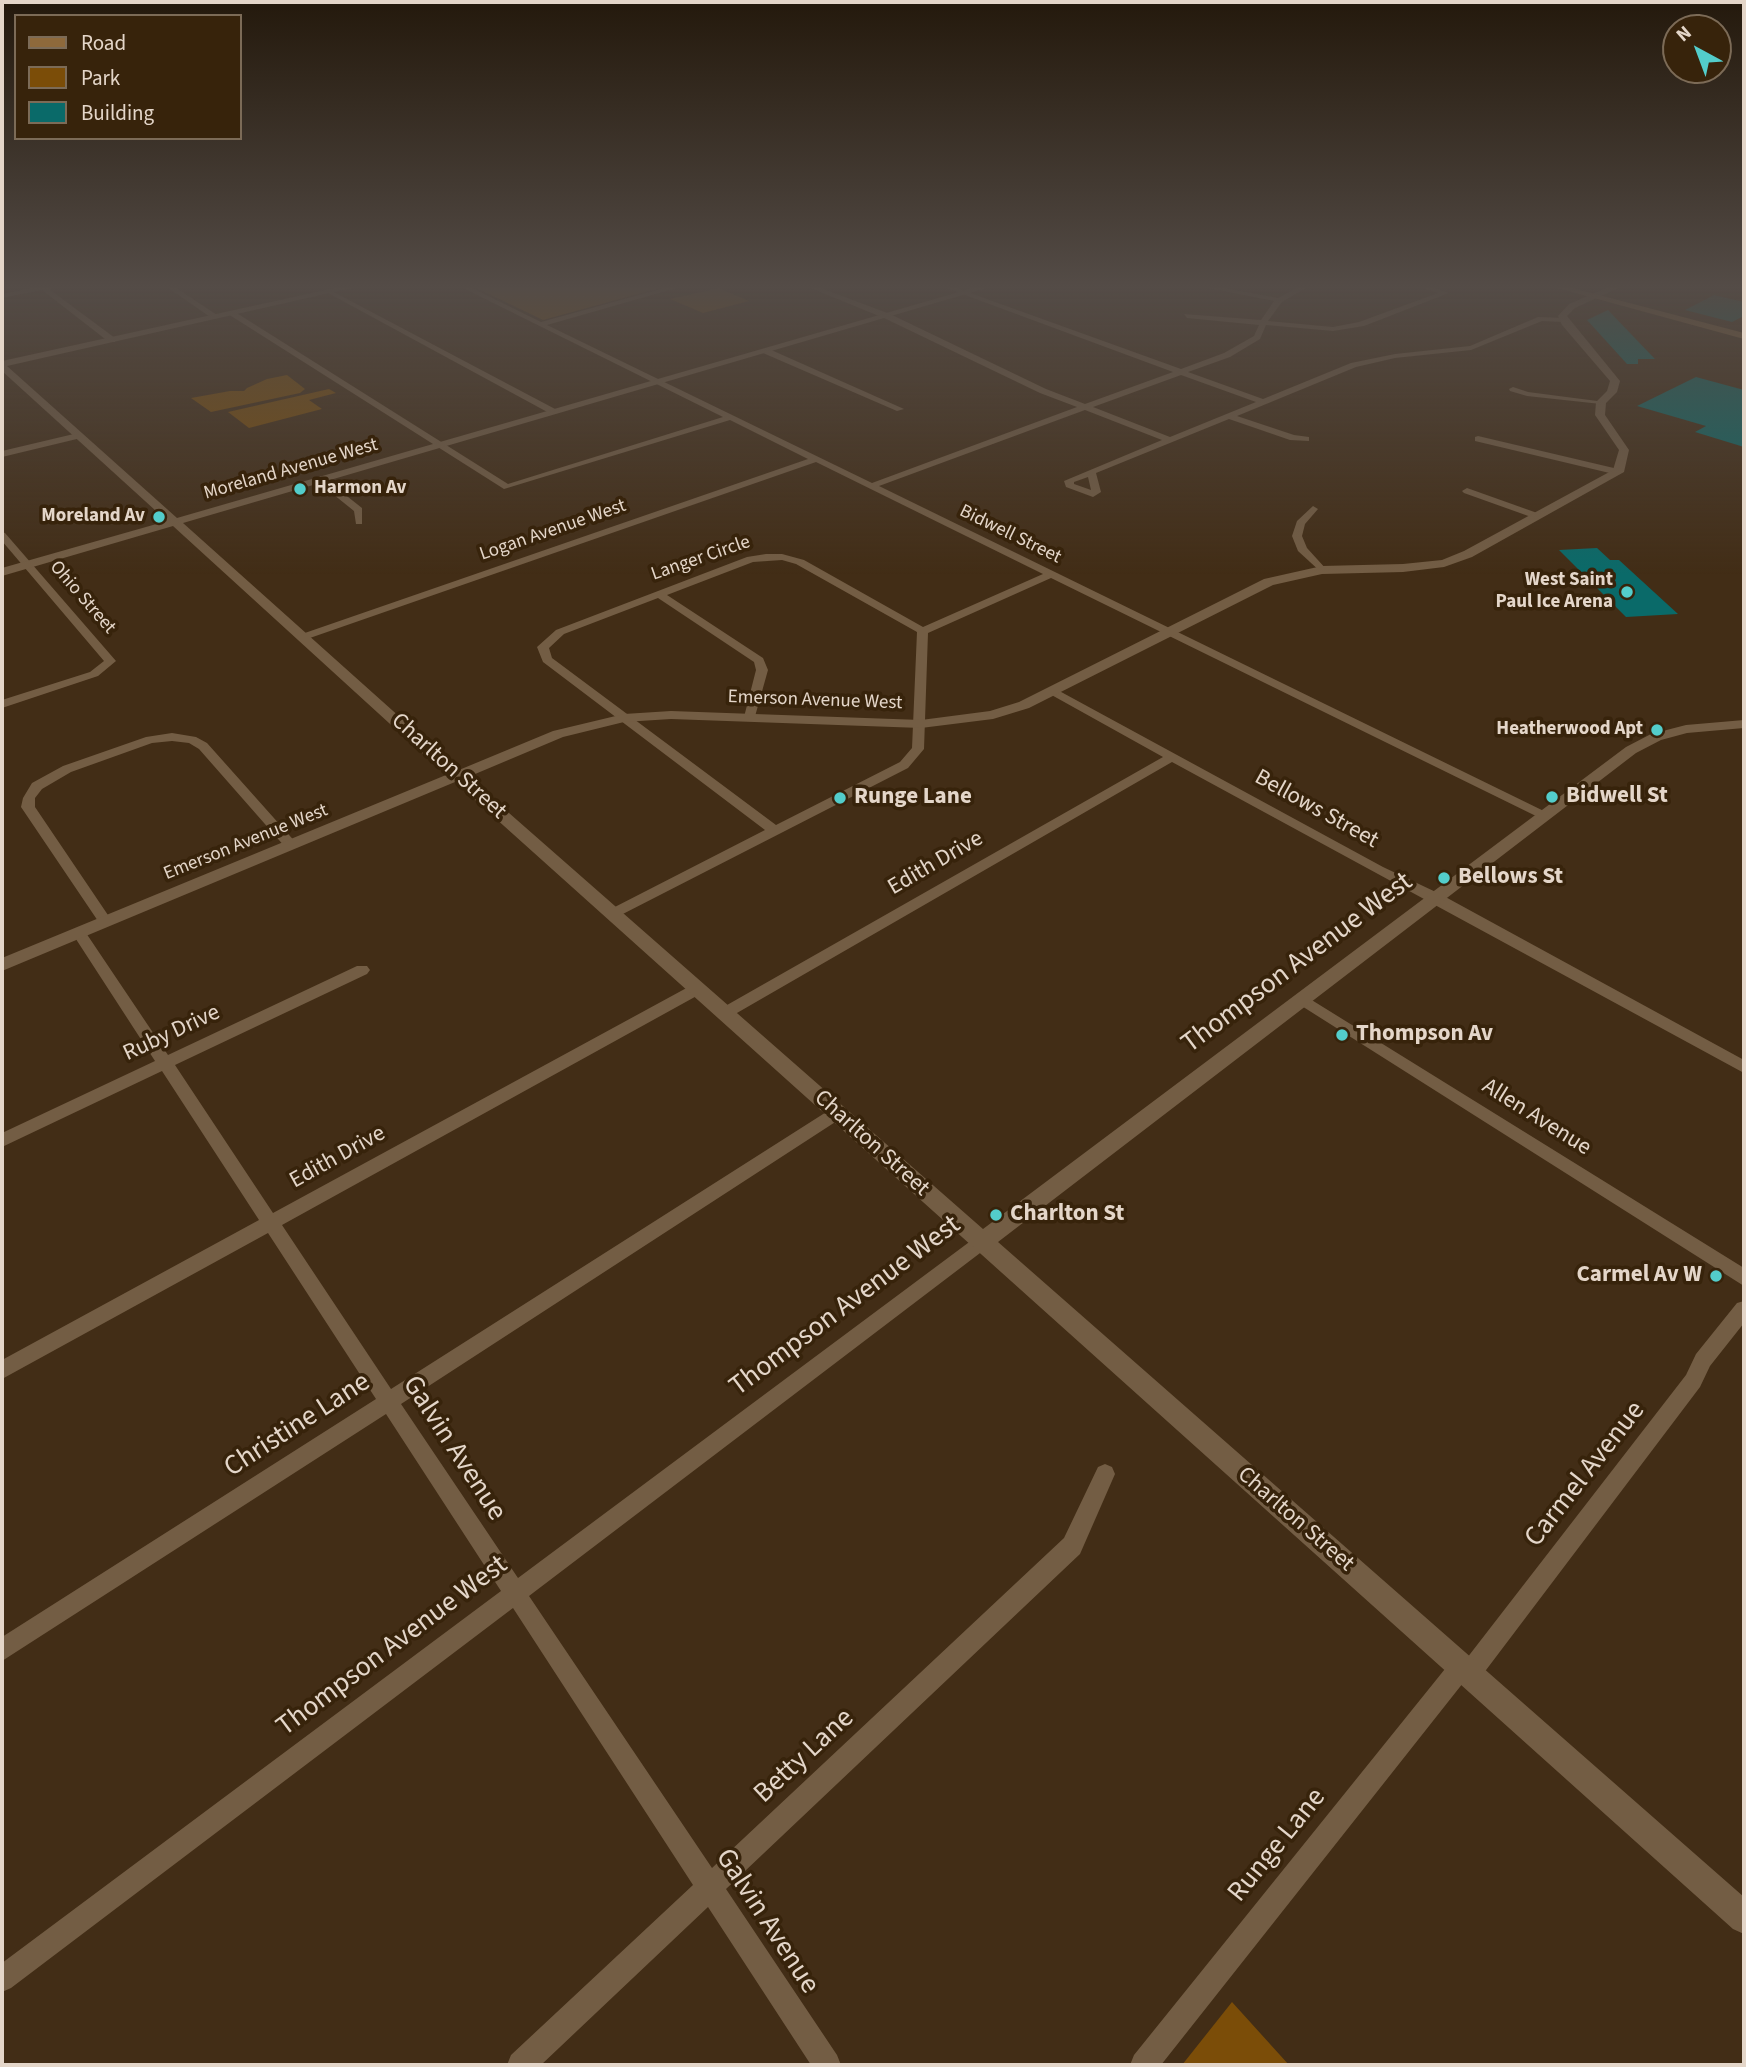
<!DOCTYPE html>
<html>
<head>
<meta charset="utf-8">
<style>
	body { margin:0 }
	#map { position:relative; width:1746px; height:2067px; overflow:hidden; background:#422d16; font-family:"Source Sans 3",sans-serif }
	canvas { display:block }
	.frame { position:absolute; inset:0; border:4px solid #e4d6c9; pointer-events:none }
	.legend { position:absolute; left:14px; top:14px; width:228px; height:126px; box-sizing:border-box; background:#37230b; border:2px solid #7c6b57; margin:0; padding:9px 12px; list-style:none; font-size:21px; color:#e4d6c9 }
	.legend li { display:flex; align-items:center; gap:14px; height:35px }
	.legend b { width:35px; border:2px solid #7c6b57 }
	.north { position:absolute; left:1662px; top:14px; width:70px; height:70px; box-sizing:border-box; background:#37230b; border:2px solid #7c6b57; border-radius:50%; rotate:319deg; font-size:19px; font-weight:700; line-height:28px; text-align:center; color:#e4d6c9 }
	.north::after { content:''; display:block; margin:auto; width:24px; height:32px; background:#53cdcb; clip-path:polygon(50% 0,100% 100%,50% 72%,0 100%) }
</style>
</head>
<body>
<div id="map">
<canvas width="1746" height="2067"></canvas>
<div class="frame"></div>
<ul class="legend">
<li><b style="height:9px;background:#8e693b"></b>Road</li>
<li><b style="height:19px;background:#7b4d08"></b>Park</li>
<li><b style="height:19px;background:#0a6a69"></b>Building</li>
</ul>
<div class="north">N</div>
</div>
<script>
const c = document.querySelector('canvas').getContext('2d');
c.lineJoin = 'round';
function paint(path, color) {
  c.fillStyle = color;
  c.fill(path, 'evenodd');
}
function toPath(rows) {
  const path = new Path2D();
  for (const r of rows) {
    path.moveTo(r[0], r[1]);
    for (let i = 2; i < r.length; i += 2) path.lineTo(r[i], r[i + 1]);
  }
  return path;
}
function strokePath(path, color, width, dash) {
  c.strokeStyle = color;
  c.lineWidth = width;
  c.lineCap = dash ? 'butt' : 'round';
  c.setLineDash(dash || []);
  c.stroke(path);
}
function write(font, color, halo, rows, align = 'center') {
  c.font = font + ' "Source Sans 3",sans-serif';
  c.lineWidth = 7;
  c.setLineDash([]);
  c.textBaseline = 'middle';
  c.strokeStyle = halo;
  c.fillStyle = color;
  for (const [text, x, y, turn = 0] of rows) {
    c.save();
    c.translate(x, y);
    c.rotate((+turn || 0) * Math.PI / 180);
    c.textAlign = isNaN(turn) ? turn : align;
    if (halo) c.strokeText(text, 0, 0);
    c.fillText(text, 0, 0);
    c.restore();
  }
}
paint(toPath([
	[470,285,671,285,543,320],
	[719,288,749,301,703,313,670,299],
	[287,375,305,389,300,393,211,412,191,398,230,391,244,391,247,388,267,379],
	[329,389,336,393,309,400,322,409,249,428,228,412],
	[1232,2002,1289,2065,1182,2065]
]), '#7b4d08');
paint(toPath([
	[1714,295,1744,302,1744,316,1732,322,1685,310],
	[1608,310,1655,359,1638,359,1638,364,1627,364,1587,320],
	[1696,377,1744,390,1744,447,1695,432,1706,426,1637,406],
	[1597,548,1610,560,1619,560,1678,614,1626,617,1559,550]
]), '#0a6a69');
paint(toPath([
	[46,285,61,285,49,289,115,338,115,342,109,342,42,290,2,298,2,294,46,285],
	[164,285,172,285,220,317,213,319,164,285],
	[457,285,466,285,541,322,675,285,687,285,547,325,872,483,1077,407,1040,393,884,318,803,285,813,285,890,314,1046,389,1085,404,1173,372,938,285,948,285,1181,369,1224,353,1254,336,1259,325,1187,318,1184,314,1261,320,1274,301,1193,285,1209,285,1278,298,1302,285,1311,285,1282,302,1268,321,1333,327,1359,322,1438,293,1413,285,1425,285,1449,293,1364,326,1333,331,1266,325,1260,339,1230,357,1188,372,1263,399,1351,363,1395,354,1470,346,1538,317,1566,318,1563,322,1542,321,1471,350,1395,358,1356,367,1237,416,1294,435,1309,437,1309,441,1290,440,1229,419,1096,473,1101,492,1093,497,1066,487,1064,481,1162,440,1085,410,879,486,1552,815,1545,819,1540,818,1051,578,928,633,924,749,908,768,617,917,607,917,605,914,607,911,765,830,543,662,537,647,556,630,747,557,766,554,782,554,804,560,923,627,1043,574,816,462,307,639,299,639,299,635,808,459,730,420,504,489,228,314,235,312,508,484,723,417,457,285],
	[1181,375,1256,402,1170,437,1093,407,1181,375],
	[1088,477,1091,490,1074,484,1074,482,1088,477],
	[782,560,796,564,917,632,912,748,900,762,776,825,552,658,549,648,564,634,658,598,754,662,756,670,744,717,746,720,754,720,768,670,763,658,667,595,753,562,782,560],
	[330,290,557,410,558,412,551,414,328,293,330,290],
	[763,349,769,349,904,409,897,411,763,353,763,349],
	[1513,387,1528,392,1605,402,1601,404,1527,396,1510,391,1509,389,1513,387],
	[78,433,82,436,81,438,2,457,2,451,78,433],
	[1478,436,1618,469,1623,472,1618,475,1475,441,1475,437,1478,436],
	[318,478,324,478,362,508,362,524,356,524,354,511,318,482,318,478],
	[1467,488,1540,514,1542,516,1534,518,1464,493,1462,491,1467,488],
	[1313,506,1318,509,1305,524,1302,536,1307,548,1327,570,1322,573,1298,551,1292,536,1297,521,1313,506],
	[2,532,5,533,116,661,98,676,2,708,2,700,90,672,104,661,2,541,2,532],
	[1052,687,1383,867,1440,894,1744,1060,1744,1073,1172,762,730,1017,720,1017,717,1013,720,1009,1163,757,1048,693,1048,689,1052,687],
	[172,733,196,737,207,743,298,845,296,848,286,848,199,749,189,743,172,741,152,743,71,772,42,789,35,798,35,807,112,921,110,924,100,924,21,807,23,798,32,783,63,766,146,737,172,733],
	[79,928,84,930,168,1055,357,966,367,966,370,970,367,974,175,1065,273,1213,692,985,702,985,705,989,702,993,282,1225,391,1389,831,1109,843,1109,845,1113,843,1117,401,1404,518,1578,976,1237,982,1234,988,1237,991,1242,988,1247,529,1596,712,1868,1064,1538,1098,1467,1105,1464,1112,1467,1115,1474,1080,1554,726,1889,837,2055,841,2065,811,2065,708,1907,541,2065,507,2065,511,2055,693,1885,513,1608,11,1988,2,1992,2,1963,501,1591,386,1414,2,1661,2,1637,376,1399,268,1233,2,1379,2,1360,259,1220,162,1071,2,1147,2,1133,155,1061,72,933,79,928],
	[1302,994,1744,1268,1744,1286,1297,1003,1294,999,1297,995,1302,994],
	[1744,1301,1744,1323,1710,1366,1700,1387,1477,1682,1469,1686,1463,1683,1161,2065,1130,2065,1134,2055,1453,1659,1461,1655,1467,1658,1686,1375,1696,1354,1737,1303,1744,1301]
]), '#735d44');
paint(toPath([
	[348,285,365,285,7,366,177,518,983,285,997,285,183,523,459,770,553,731,624,714,671,711,921,720,990,711,1019,702,1264,579,1322,566,1403,564,1442,560,1464,551,1613,470,1619,450,1595,415,1596,402,1607,391,1610,381,1562,325,1558,316,1569,304,1613,285,1625,285,1575,308,1567,316,1620,381,1617,392,1606,403,1605,415,1629,450,1624,472,1472,557,1444,567,1403,572,1322,574,1273,585,1029,708,993,719,921,728,671,719,624,722,563,737,468,777,983,1229,1626,747,1651,734,1686,725,1744,720,1744,728,1687,733,1661,740,1636,753,998,1242,1744,1897,1744,1934,1733,1929,455,782,2,971,2,958,446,775,173,526,2,576,2,568,167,521,2,371,2,361,348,285]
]), '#735d44');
paint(toPath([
	[1546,285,1561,285,1744,333,1744,339,1546,285]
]), '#8e693b');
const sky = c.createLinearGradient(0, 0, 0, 575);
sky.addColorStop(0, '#24190c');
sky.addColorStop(0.5, '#544c47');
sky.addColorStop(1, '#544c4700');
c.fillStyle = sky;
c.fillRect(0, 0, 1746, 575);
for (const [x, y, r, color] of [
	[300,489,7,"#53cdcb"],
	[159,517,7,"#53cdcb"],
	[1627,592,7,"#53cdcb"],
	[1657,730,7,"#53cdcb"],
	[1552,797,7,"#53cdcb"],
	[840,798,7,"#53cdcb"],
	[1444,878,7,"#53cdcb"],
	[1342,1035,7,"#53cdcb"],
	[996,1215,7,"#53cdcb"],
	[1716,1276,7,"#53cdcb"]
]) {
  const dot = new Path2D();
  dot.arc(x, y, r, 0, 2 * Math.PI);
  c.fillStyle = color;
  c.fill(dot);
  strokePath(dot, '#37230b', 2.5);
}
write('19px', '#e4d6c9', '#37230b', [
	["Moreland Avenue West",291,470,-16],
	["Logan Avenue West",553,531,-19],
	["Bidwell Street",1010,535,26],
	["Langer Circle",701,559,-19],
	["Ohio Street",82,598,49],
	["Emerson Avenue West",815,701,2],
	["Emerson Avenue West",246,843,-22]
]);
write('bold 19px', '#e4d6c9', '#37230b', [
	["Harmon Av",314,489,"left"],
	["Moreland Av",145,517],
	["West Saint",1613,581],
	["Paul Ice Arena",1613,603],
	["Heatherwood Apt",1643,730]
], 'right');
write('23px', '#e4d6c9', '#37230b', [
	["Charlton Street",448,767,42],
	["Bellows Street",1316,810,29],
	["Edith Drive",936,864,-30],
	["Ruby Drive",172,1034,-25],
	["Allen Avenue",1536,1118,32],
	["Charlton Street",871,1144,42],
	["Edith Drive",338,1158,-29],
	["Charlton Street",1295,1520,41]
]);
write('bold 23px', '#e4d6c9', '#37230b', [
	["Bidwell St",1566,797],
	["Runge Lane",854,798],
	["Bellows St",1458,878],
	["Thompson Av",1356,1035],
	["Charlton St",1010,1215],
	["Carmel Av W",1702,1276,"right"]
], 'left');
write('28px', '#e4d6c9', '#37230b', [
	["Thompson Avenue West",1298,964,-37],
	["Thompson Avenue West",846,1307,-37],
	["Christine Lane",298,1426,-33],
	["Galvin Avenue",453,1449,57],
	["Carmel Avenue",1586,1475,-52],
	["Thompson Avenue West",393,1647,-37],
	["Betty Lane",805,1757,-43],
	["Runge Lane",1278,1846,-51],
	["Galvin Avenue",766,1922,57]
]);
</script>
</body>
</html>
